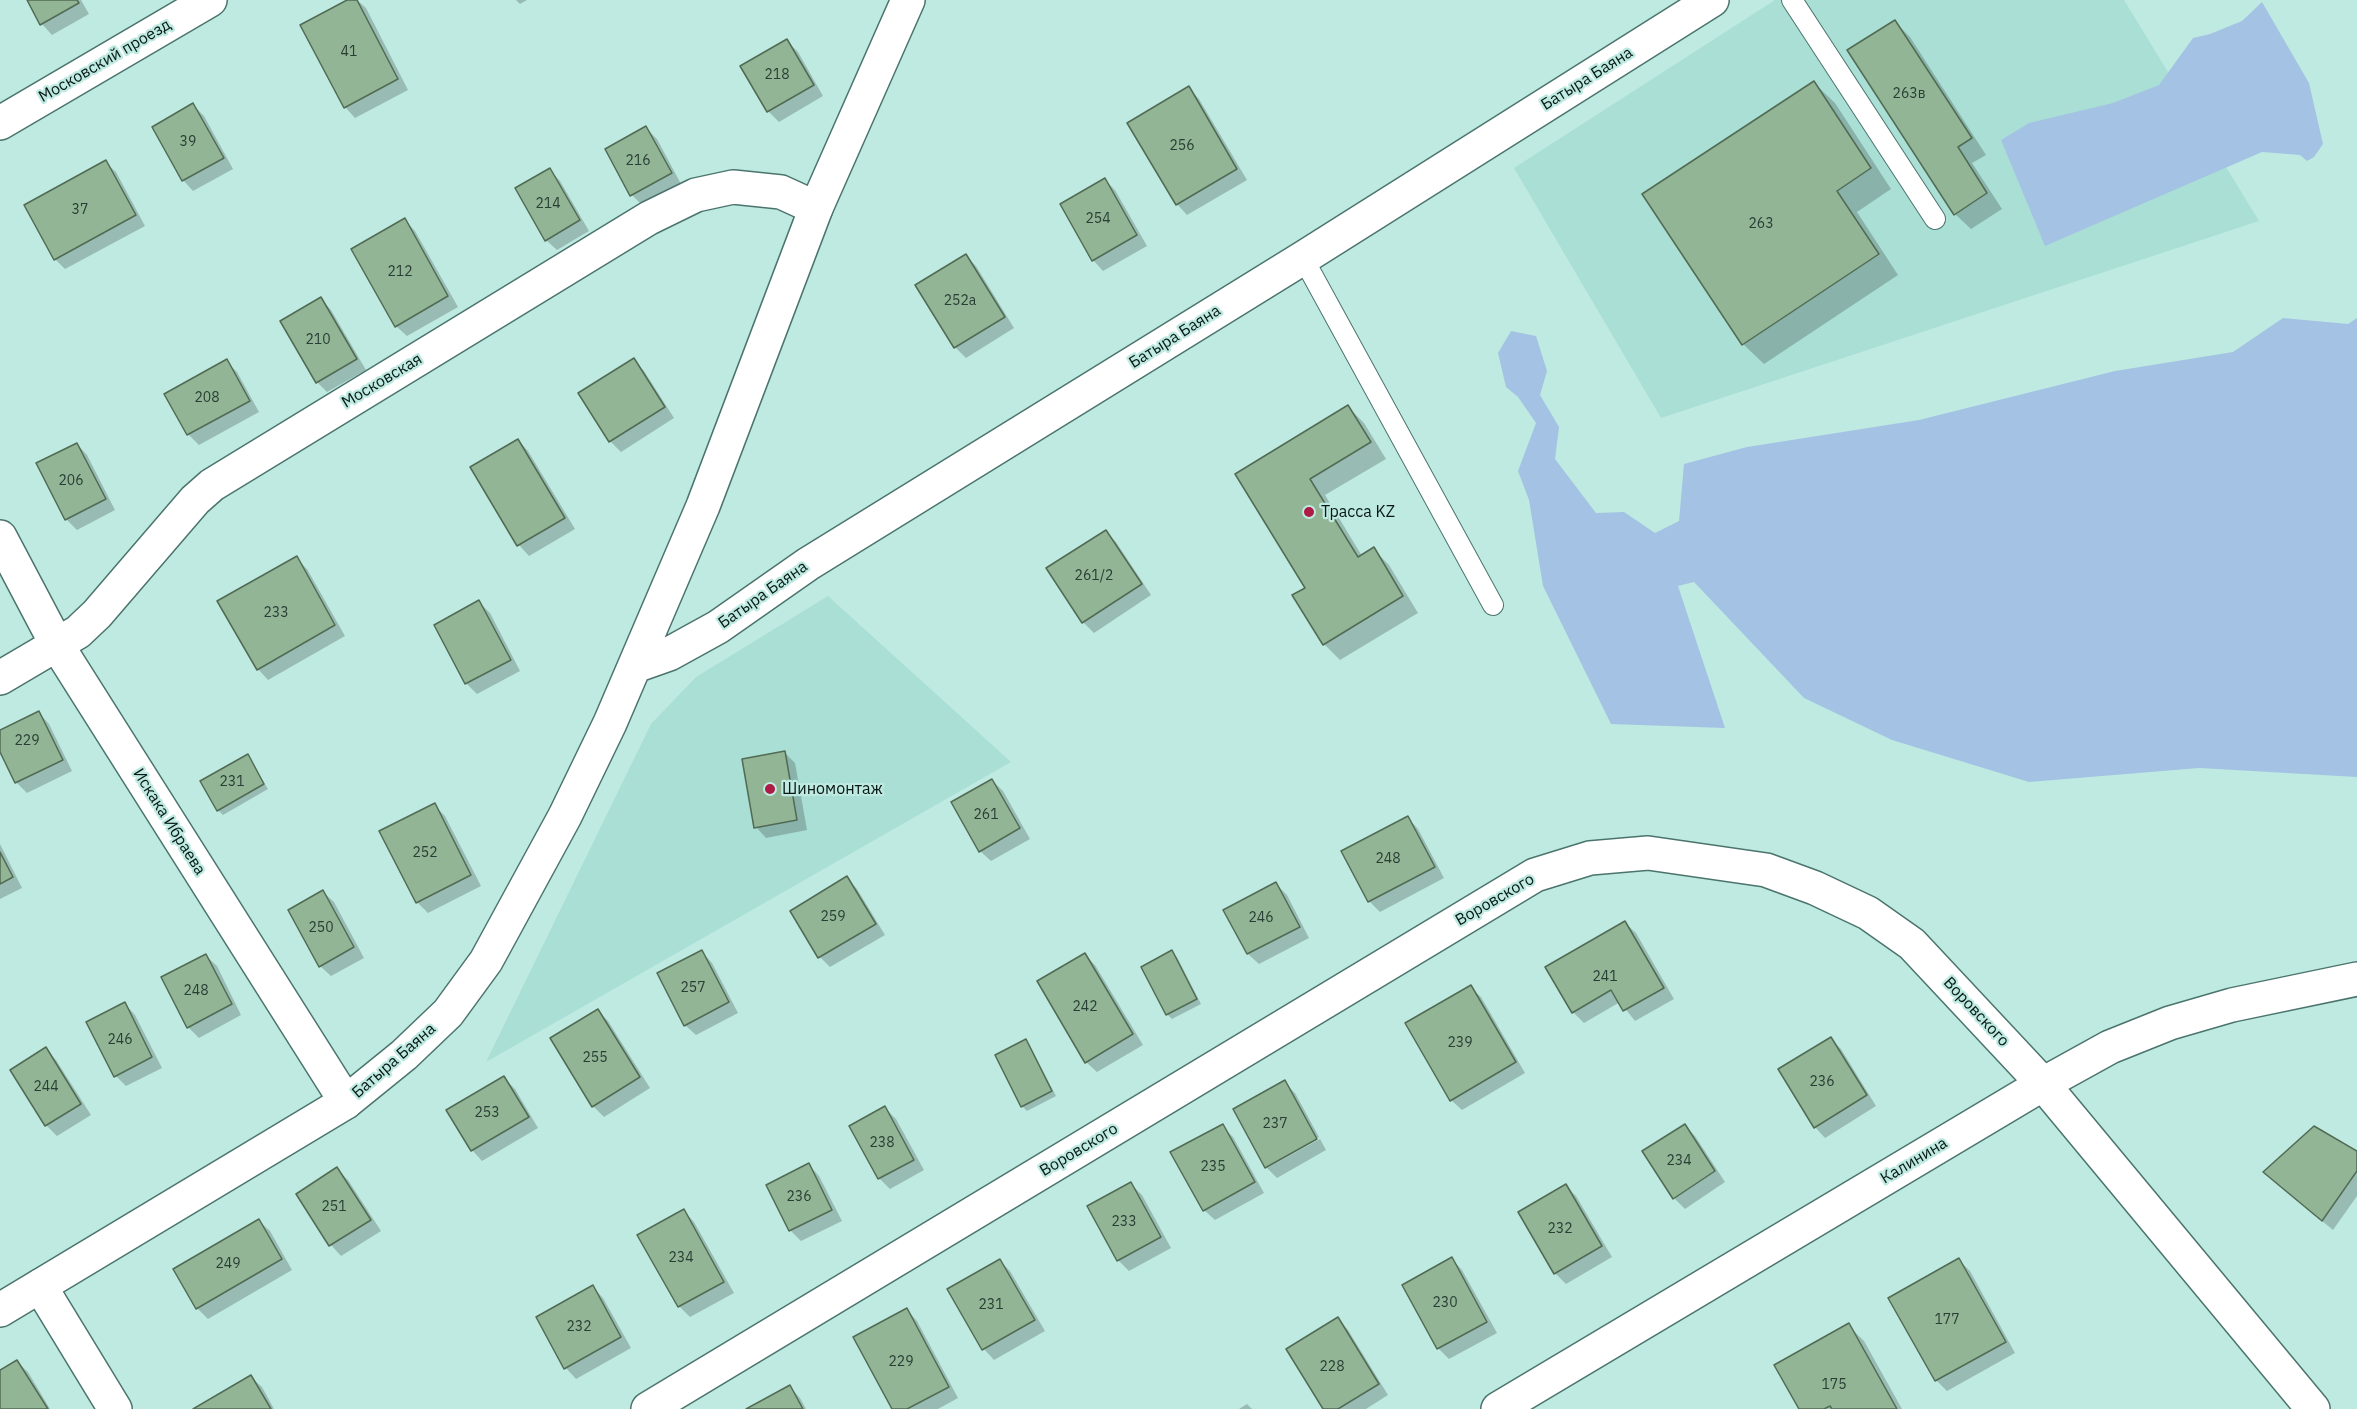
<!DOCTYPE html>
<html>
<head>
<meta charset="utf-8">
<style>
	body { margin:0 }
	canvas { display:block; background:#beeae1 }
</style>
</head>
<body>
<canvas width="2357" height="1409"></canvas>
<script>
const c = document.querySelector('canvas').getContext('2d');
c.lineJoin = 'round';
function paint(path, color) {
  c.fillStyle = color;
  c.fill(path, 'evenodd');
}
function toPath(rows) {
  const path = new Path2D();
  for (const r of rows) {
    path.moveTo(r[0], r[1]);
    for (let i = 2; i < r.length; i += 2) path.lineTo(r[i], r[i + 1]);
  }
  return path;
}
function strokePath(path, color, width, dash) {
  c.strokeStyle = color;
  c.lineWidth = width;
  c.lineCap = dash ? 'butt' : 'round';
  c.setLineDash(dash || []);
  c.stroke(path);
}
function write(font, color, halo, rows, align = 'center') {
  c.font = font + ' "IBM Plex Sans",sans-serif';
  c.lineWidth = 4.5;
  c.setLineDash([]);
  c.textBaseline = 'middle';
  c.strokeStyle = halo;
  c.fillStyle = color;
  for (const [text, x, y, turn = 0] of rows) {
    c.save();
    c.translate(x, y);
    c.rotate((+turn || 0) * Math.PI / 180);
    c.textAlign = isNaN(turn) ? turn : align;
    if (halo) c.strokeText(text, 0, 0);
    c.fillText(text, 0, 0);
    c.restore();
  }
}
paint(toPath([
	[1775,0,2124,0,2259,221,1661,418,1514,168],
	[828,596,1011,762,486,1062,651,724,696,677]
]), '#aadfd5');
paint(toPath([
	[2262,2,2309,83,2323,144,2314,157,2307,161,2300,155,2262,152,2045,246,2001,140,2029,123,2113,103,2159,85,2193,38,2210,34,2242,21],
	[2283,318,2348,324,2357,318,2357,777,2199,768,2029,782,1892,740,1804,698,1694,582,1678,586,1725,728,1611,724,1543,586,1529,500,1518,471,1536,423,1518,397,1506,387,1498,353,1511,331,1536,336,1547,371,1540,395,1559,427,1555,459,1596,513,1624,512,1655,533,1679,521,1684,464,1747,447,1919,420,2115,371,2233,352]
]), '#a4c3e4');
paint(toPath([
	[28,0,81,0,89,14,52,35,42,24],
	[351,0,357,0,366,8,408,90,355,118,345,107],
	[516,0,527,0,520,4],
	[1894,21,1910,37,1986,155,1972,163,2002,209,1971,229,1955,214],
	[787,41,798,52,823,96,779,122,768,111,743,66],
	[1814,83,1835,103,1891,189,1857,212,1898,275,1764,364,1743,344],
	[1189,88,1199,99,1247,180,1187,215,1177,204],
	[193,105,204,116,233,169,193,191,183,180],
	[646,128,657,139,681,184,642,205,632,195],
	[105,162,116,172,145,226,65,269,55,259],
	[550,170,560,181,589,231,557,250,546,240],
	[1105,180,1115,190,1147,246,1103,271,1093,260],
	[405,220,415,231,458,307,407,336,396,326],
	[965,255,976,266,1014,328,966,358,955,347],
	[321,299,331,310,366,370,327,392,317,382],
	[634,360,644,371,674,418,621,452,610,441],
	[226,361,237,372,259,412,199,445,188,434],
	[1348,407,1364,423,1386,459,1325,495,1362,556,1373,549,1389,565,1418,613,1340,660,1324,644,1307,589,1237,474],
	[518,440,528,451,575,529,529,556,519,545,472,467],
	[77,444,87,455,115,510,77,530,66,519],
	[1106,532,1116,542,1151,595,1094,633,1083,622],
	[296,558,307,569,345,636,268,680,258,669],
	[479,602,490,613,520,671,477,694,466,683],
	[39,713,49,724,72,771,27,793,16,782,0,749,0,732],
	[784,752,795,763,807,830,766,838,756,827],
	[247,756,268,789,223,815,218,810],
	[992,780,1003,791,1030,839,991,861,980,851],
	[434,805,445,816,481,886,428,913,417,902,381,832],
	[1408,818,1418,829,1444,878,1380,912,1369,901,1343,852],
	[0,844,22,888,0,899],
	[847,878,857,889,885,935,830,967,820,957],
	[1276,884,1287,895,1309,938,1259,964,1248,954,1225,910],
	[323,892,334,902,364,958,331,976,320,966],
	[1625,923,1636,933,1674,999,1635,1021,1620,1002,1584,1023,1573,1012],
	[702,952,712,963,738,1013,696,1035,685,1025],
	[1172,952,1177,957,1201,1004,1172,1019,1167,1014],
	[1084,954,1095,965,1143,1045,1097,1072,1086,1062],
	[206,956,217,966,241,1015,199,1038,188,1027],
	[1470,987,1481,997,1525,1073,1462,1110,1451,1100],
	[125,1004,135,1015,162,1068,126,1086,116,1076],
	[598,1011,608,1021,650,1088,604,1117,593,1106],
	[1831,1039,1841,1049,1876,1106,1825,1138,1815,1127],
	[1025,1041,1030,1046,1056,1096,1027,1111,1022,1106],
	[45,1049,56,1060,91,1115,57,1136,46,1125,12,1070],
	[504,1078,515,1089,538,1128,482,1161,472,1150],
	[1284,1082,1295,1093,1319,1137,1267,1165,1267,1168,1320,1139,1326,1150,1277,1178,1266,1167],
	[885,1108,896,1119,924,1170,890,1189,879,1178],
	[1222,1126,1233,1137,1264,1193,1215,1220,1204,1210],
	[1685,1126,1695,1136,1725,1182,1685,1209,1674,1198],
	[2357,1153,2357,1196,2333,1230,2276,1183],
	[809,1165,819,1176,842,1221,801,1241,791,1231,768,1186],
	[337,1169,348,1180,381,1231,341,1256,331,1245,298,1195],
	[1131,1184,1142,1195,1171,1248,1129,1271,1118,1260,1089,1207],
	[1566,1186,1576,1196,1612,1257,1566,1284,1555,1273,1520,1212],
	[684,1211,694,1222,734,1293,690,1317,679,1306],
	[259,1221,270,1231,292,1270,208,1319,197,1308],
	[1452,1259,1462,1270,1497,1333,1449,1359,1438,1348],
	[1959,1260,1970,1271,2015,1353,1947,1391,1936,1380,1890,1298],
	[1000,1261,1010,1271,1045,1331,994,1360,984,1349],
	[593,1287,603,1298,631,1348,576,1379,566,1368],
	[907,1310,917,1321,958,1398,938,1409,893,1409],
	[1338,1319,1348,1330,1388,1395,1366,1409,1325,1409],
	[1848,1325,1864,1341,1902,1409,1800,1409],
	[17,1362,28,1372,50,1409,0,1409,0,1372],
	[251,1377,262,1387,274,1409,196,1409],
	[790,1387,800,1398,806,1409,749,1409],
	[1247,1404,1252,1409,1239,1409]
]), '#0003');
const building = toPath([
	[27,0,77,0,79,3,40,25,27,0],
	[347,0,357,0,398,79,344,108,300,25,347,0],
	[1895,20,1972,138,1958,147,1987,193,1954,215,1847,50,1895,20],
	[787,39,814,85,767,112,740,66,787,39],
	[1814,81,1871,168,1837,191,1879,254,1742,345,1642,194,1814,81],
	[1189,86,1237,169,1176,205,1127,123,1189,86],
	[193,103,224,158,182,181,152,127,193,103],
	[646,126,672,173,630,196,605,149,646,126],
	[106,160,136,215,54,260,24,205,106,160],
	[550,168,580,220,545,241,515,188,550,168],
	[1105,178,1137,235,1092,261,1060,204,1105,178],
	[405,218,448,296,395,327,351,249,405,218],
	[966,254,1005,317,954,348,915,285,966,254],
	[321,297,357,359,316,383,280,321,321,297],
	[634,358,665,407,609,442,578,393,634,358],
	[227,359,250,401,187,435,164,394,227,359],
	[1348,405,1371,442,1310,479,1358,557,1374,547,1403,596,1323,645,1292,595,1305,588,1235,474,1348,405],
	[518,439,565,518,517,546,470,467,518,439],
	[77,443,106,499,65,520,36,463,77,443],
	[1106,530,1142,584,1082,623,1046,568,1106,530],
	[297,556,335,625,257,670,217,601,297,556],
	[479,600,511,660,465,684,434,625,479,600],
	[39,711,63,760,15,783,0,752,0,730,39,711],
	[785,751,797,820,754,828,742,759,785,751],
	[248,754,264,784,217,811,200,781,248,754],
	[992,779,1020,828,979,852,951,802,992,779],
	[435,803,471,875,416,903,379,831,435,803],
	[1408,816,1435,867,1368,902,1341,851,1408,816],
	[0,852,13,877,0,884,0,852],
	[847,876,876,924,818,958,790,911,847,876],
	[1276,882,1300,927,1247,954,1223,910,1276,882],
	[323,890,354,947,319,967,288,910,323,890],
	[1625,921,1664,988,1623,1011,1611,990,1572,1013,1545,967,1625,921],
	[702,950,729,1002,684,1026,657,973,702,950],
	[1172,950,1197,999,1166,1015,1141,967,1172,950],
	[1085,953,1133,1034,1085,1063,1037,981,1085,953],
	[206,954,232,1004,187,1028,161,977,206,954],
	[1471,985,1516,1062,1450,1101,1405,1023,1471,985],
	[125,1002,152,1057,114,1077,86,1022,125,1002],
	[598,1009,640,1077,592,1107,550,1038,598,1009],
	[1831,1037,1867,1095,1814,1128,1778,1069,1831,1037],
	[1026,1039,1052,1091,1021,1107,995,1055,1026,1039],
	[46,1047,81,1104,45,1126,10,1070,46,1047],
	[504,1076,529,1117,471,1151,446,1110,504,1076],
	[1285,1080,1317,1139,1265,1168,1233,1109,1285,1080],
	[885,1106,914,1160,878,1179,849,1126,885,1106],
	[1223,1124,1255,1182,1203,1211,1170,1152,1223,1124],
	[1685,1124,1715,1171,1673,1199,1642,1151,1685,1124],
	[2314,1126,2357,1151,2357,1171,2322,1221,2263,1172,2314,1126],
	[809,1163,832,1210,789,1231,766,1185,809,1163],
	[337,1167,371,1220,329,1246,296,1194,337,1167],
	[1131,1182,1161,1237,1117,1261,1087,1206,1131,1182],
	[1566,1184,1602,1246,1554,1274,1518,1212,1566,1184],
	[684,1209,724,1282,678,1307,637,1235,684,1209],
	[259,1219,282,1259,196,1309,173,1269,259,1219],
	[1452,1257,1487,1322,1437,1349,1402,1285,1452,1257],
	[1959,1258,2006,1342,1935,1381,1888,1298,1959,1258],
	[1000,1259,1035,1320,982,1350,947,1289,1000,1259],
	[593,1285,621,1337,564,1369,536,1317,593,1285],
	[907,1308,949,1387,907,1409,892,1409,853,1337,907,1308],
	[1338,1317,1379,1384,1338,1409,1323,1409,1286,1349,1338,1317],
	[1849,1323,1897,1409,1832,1409,1830,1406,1824,1409,1799,1409,1774,1365,1849,1323],
	[17,1360,48,1409,0,1409,0,1370,17,1360],
	[251,1375,271,1409,193,1409,251,1375],
	[790,1385,803,1409,746,1409,790,1385]
]);
paint(building, '#92b596');
strokePath(building, '#516b54', 1.5);
const service = toPath([
	[1792,0,1935,219],
	[1303,258,1493,605]
]);
const minor = toPath([
	[0,123,210,0],
	[0,537,57,645,346,1102],
	[0,678,78,632,97,614,195,500,212,485,649,218,696,195,733,187,781,192,816,208],
	[40,1286,115,1409],
	[648,1409,1535,875,1590,858,1648,853,1766,870,1815,888,1868,913,1912,944,2043,1084,2313,1409],
	[1498,1409,2043,1084,2110,1047,2170,1023,2232,1005,2357,979]
]);
const tertiary = toPath([
	[635,666,669,654,718,627,808,564,1303,258,1712,0],
	[0,1310,346,1102,404,1055,448,1013,486,961,565,816,610,723,703,506,816,208,908,0]
]);
strokePath(service, '#4b746d', 22);
strokePath(minor, '#4b746d', 36);
strokePath(tertiary, '#4b746d', 36);
strokePath(service, '#fff', 20);
strokePath(minor, '#fff', 33);
strokePath(tertiary, '#fff', 33);
for (const [x, y, r, color] of [
	[1309,512,6,"#ae1b45"],
	[770,789,6,"#ae1b45"]
]) {
  const dot = new Path2D();
  dot.arc(x, y, r, 0, 2 * Math.PI);
  c.fillStyle = color;
  c.fill(dot);
  strokePath(dot, '#beeae1', 2);
}
write('14px', '#293e34', null, [
	["41",349,52],
	["218",777,75],
	["263в",1909,94],
	["39",188,142],
	["256",1182,146],
	["216",638,161],
	["214",548,204],
	["37",80,210],
	["254",1098,219],
	["263",1761,224],
	["212",400,272],
	["252а",960,301],
	["210",318,340],
	["208",207,398],
	["206",71,481],
	["261/2",1094,576],
	["233",276,613],
	["229",27,741],
	["231",232,782],
	["261",986,815],
	["252",425,853],
	["248",1388,859],
	["259",833,917],
	["246",1261,918],
	["250",321,928],
	["241",1605,977],
	["257",693,988],
	["248",196,991],
	["242",1085,1007],
	["246",120,1040],
	["239",1460,1043],
	["255",595,1058],
	["236",1822,1082],
	["244",46,1087],
	["253",487,1113],
	["237",1275,1124],
	["238",882,1143],
	["234",1679,1161],
	["235",1213,1167],
	["236",799,1197],
	["251",334,1207],
	["233",1124,1222],
	["232",1560,1229],
	["234",681,1258],
	["249",228,1264],
	["230",1445,1303],
	["231",991,1305],
	["177",1947,1320],
	["232",579,1327],
	["229",901,1362],
	["228",1332,1367],
	["175",1834,1385]
]);
write('16px', '#061714', '#beeae1', [
	["Московский проезд",105,61,-30],
	["Батыра Баяна",1587,79,-32],
	["Батыра Баяна",1175,337,-32],
	["Московская",382,381,-31],
	["Батыра Баяна",763,595,-35],
	["Искака Ибраева",169,822,58],
	["Воровского",1495,900,-30],
	["Воровского",1976,1012,47],
	["Батыра Баяна",394,1061,-41],
	["Воровского",1079,1150,-31],
	["Калинина",1914,1161,-31]
]);
write('16px', '#061714', '#beeae1', [
	["Трасса KZ",1321,512],
	["Шиномонтаж",782,789]
], 'left');
</script>
</body>
</html>
